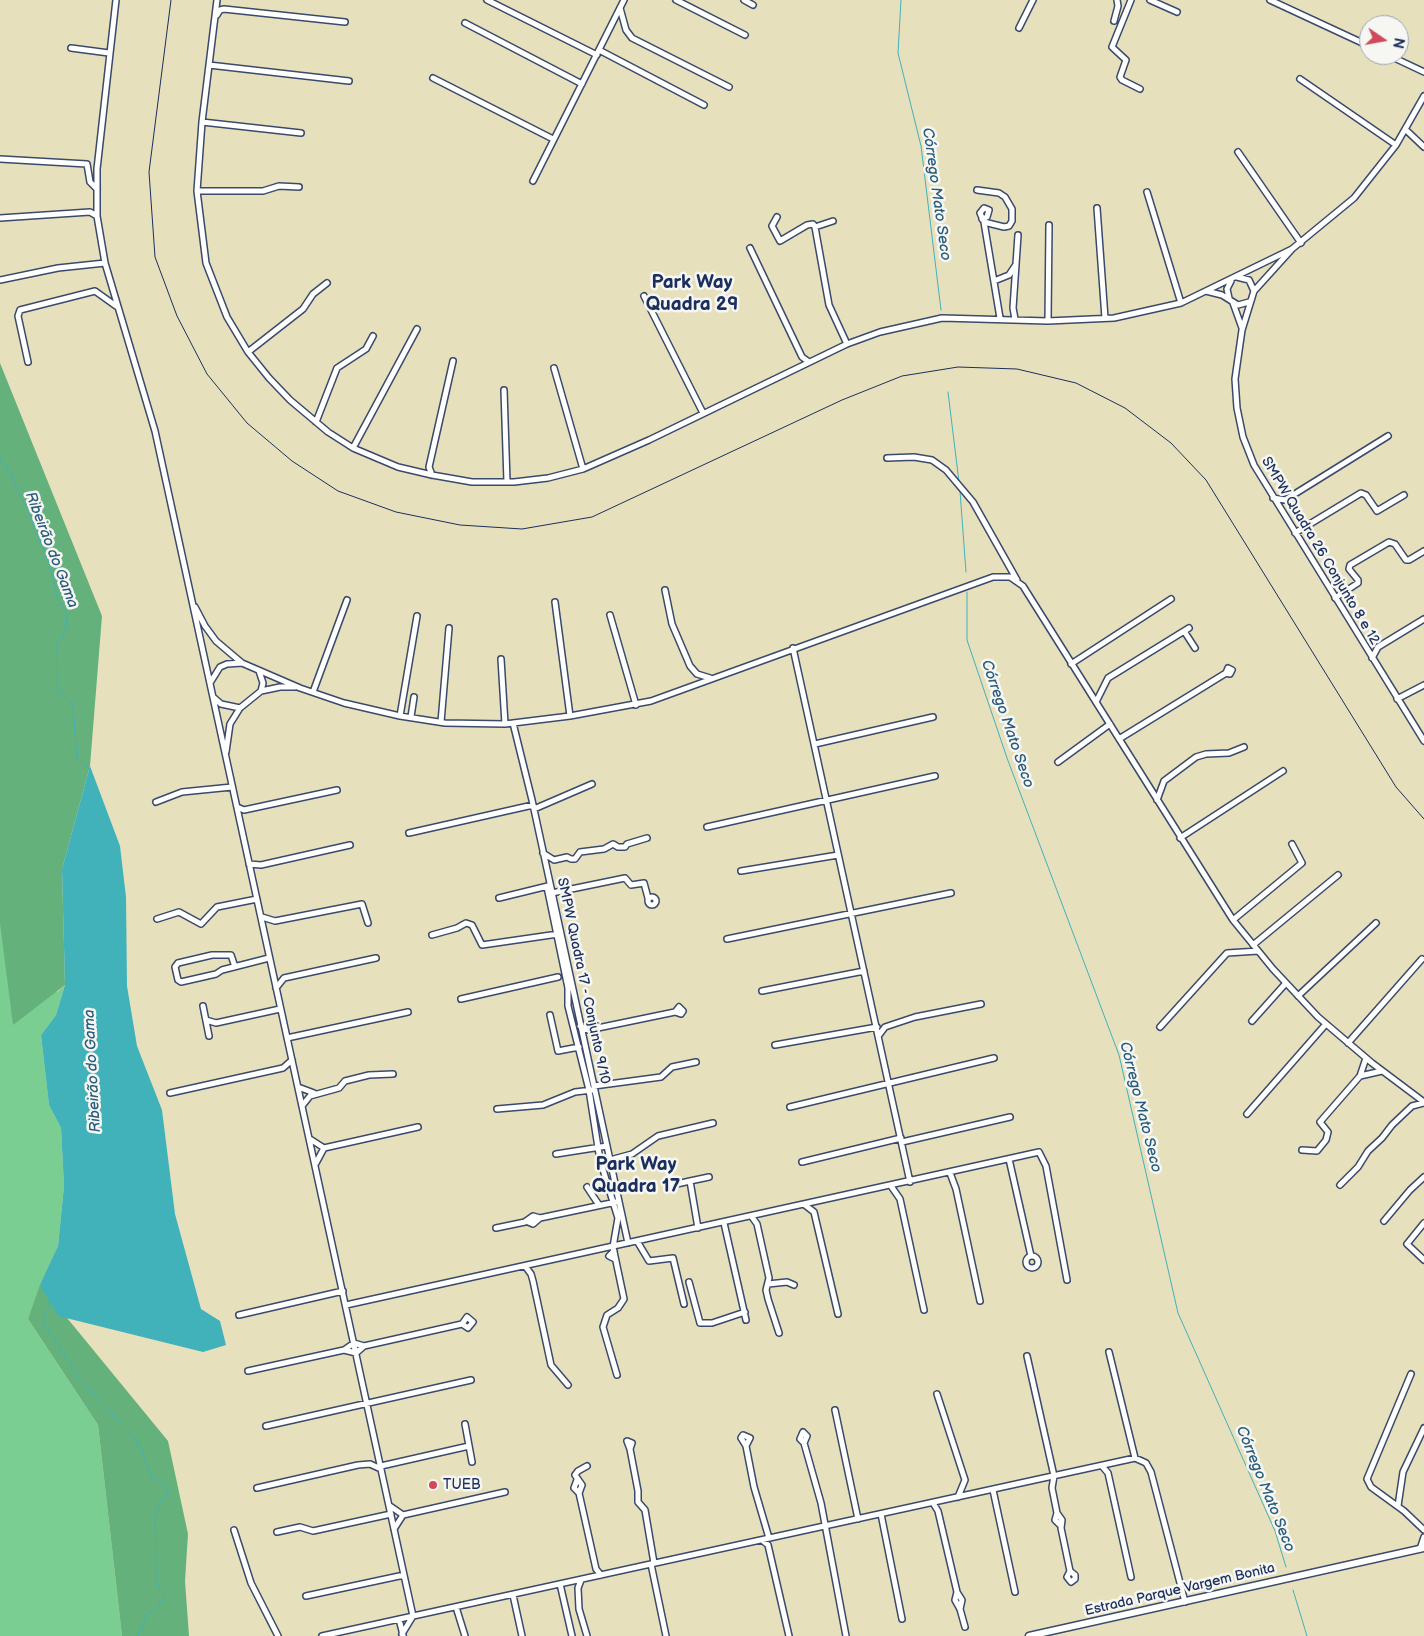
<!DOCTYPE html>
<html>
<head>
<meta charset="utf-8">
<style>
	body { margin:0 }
	#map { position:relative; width:1424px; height:1636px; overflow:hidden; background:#e7e0bc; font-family:"Balsamiq Sans",sans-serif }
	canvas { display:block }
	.north { position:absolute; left:1359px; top:15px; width:50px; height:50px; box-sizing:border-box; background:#f6f6f2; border:1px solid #9ea6b7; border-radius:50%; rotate:102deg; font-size:14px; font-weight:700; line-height:20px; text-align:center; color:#1b2f5e }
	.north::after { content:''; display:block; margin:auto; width:18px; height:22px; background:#d1495b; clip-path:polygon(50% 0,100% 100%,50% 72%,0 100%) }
</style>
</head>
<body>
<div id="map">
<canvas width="1424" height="1636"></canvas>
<div class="north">N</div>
</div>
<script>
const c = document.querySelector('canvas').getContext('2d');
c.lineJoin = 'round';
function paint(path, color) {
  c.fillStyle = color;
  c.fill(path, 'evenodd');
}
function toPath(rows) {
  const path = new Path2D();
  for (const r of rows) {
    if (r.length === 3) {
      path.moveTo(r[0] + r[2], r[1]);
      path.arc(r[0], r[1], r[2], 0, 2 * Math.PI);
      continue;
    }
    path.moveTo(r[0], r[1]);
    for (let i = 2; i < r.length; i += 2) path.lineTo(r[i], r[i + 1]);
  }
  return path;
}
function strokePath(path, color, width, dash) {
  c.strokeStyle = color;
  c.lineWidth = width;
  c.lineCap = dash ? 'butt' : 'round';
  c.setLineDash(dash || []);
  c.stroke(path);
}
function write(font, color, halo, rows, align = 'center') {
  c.font = font + ' "Balsamiq Sans",sans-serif';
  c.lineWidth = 5;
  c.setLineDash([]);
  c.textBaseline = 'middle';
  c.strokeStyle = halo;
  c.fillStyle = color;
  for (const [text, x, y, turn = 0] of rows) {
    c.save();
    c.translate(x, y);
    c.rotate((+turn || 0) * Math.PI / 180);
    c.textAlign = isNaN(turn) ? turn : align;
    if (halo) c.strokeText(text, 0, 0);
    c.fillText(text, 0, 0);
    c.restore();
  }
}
paint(toPath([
	[0,398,57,992,65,985,56,1015,41,1035,49,1105,61,1128,64,1186,58,1246,28,1319,98,1425,122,1636,0,1636]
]), '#7bce91');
paint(toPath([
	[0,363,102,616,90,766,62,869,65,985,13,1025,0,923],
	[40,1285,168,1441,188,1534,185,1581,189,1636,122,1636,98,1425,28,1319]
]), '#64b17b');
paint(toPath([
	[90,766,120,846,126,897,127,986,137,1046,162,1110,175,1214,201,1309,220,1321,226,1345,203,1352,58,1316,40,1285,58,1246,64,1186,61,1128,49,1105,41,1035,56,1015,65,985,62,869]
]), '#41b1ba');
strokePath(toPath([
	[901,0,898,53,921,146,941,310],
	[948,392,959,482],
	[0,458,8,469,30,515,50,567,58,600,67,615,66,630,57,644,58,692,73,705,77,759,90,769],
	[960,491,966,572],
	[967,592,967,640,1007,758,1119,1055,1178,1313,1275,1531,1286,1567],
	[50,1303,43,1322,80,1379,138,1442,152,1478,164,1484,169,1491,158,1506,155,1514,156,1577,160,1589,166,1595,157,1608,147,1614,138,1636],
	[1293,1590,1307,1636]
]), '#41b1ba', 1);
const minor = toPath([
	[116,0,97,169,97,216,105,263,155,431,404,1575,413,1616,402,1634],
	[217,0,202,122,197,191,206,263,227,317,248,352,269,378,290,400,328,432,353,448,398,467,432,475,472,482,514,482,548,478,583,469,649,440,847,344,880,332,942,318,1048,321,1114,318,1181,303,1292,249],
	[487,0,597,55],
	[676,0,745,35],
	[744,0,753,5],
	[1131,0,1112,47,1126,60,1120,77,1122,80,1140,89],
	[1150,0,1177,12],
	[1270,0,1369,46],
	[620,8,626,30,632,38,729,87],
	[217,15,220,10,224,9,345,22],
	[1114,21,1118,6,1117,0],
	[465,23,582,84],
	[1019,28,1033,0],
	[71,48,109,53],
	[599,50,704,105],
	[1388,55,1424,72],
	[209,65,349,81],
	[433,78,553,139],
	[1300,79,1396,145],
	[1424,96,1396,145,1354,198,1292,249,1254,291,1242,330,1235,379,1237,408,1243,437,1254,465,1424,741],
	[202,122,301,133],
	[1406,130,1424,147],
	[1238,152,1301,243],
	[0,159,87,164,90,182,97,189],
	[533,181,624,0],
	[977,190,999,193,1005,197,1012,209,1012,221,1009,226,1004,227,984,222],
	[197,191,263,191,279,186,299,187],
	[1147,192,1181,303],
	[1097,208,1105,318],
	[777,217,772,226,780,241,807,225,813,224,815,227],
	[0,218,90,212,97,216],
	[982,219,987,217,989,210,984,208,980,213,984,222,1000,318],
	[833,221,815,227,829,305,847,344],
	[750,248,802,357,809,362],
	[1237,277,1249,280,1254,291],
	[0,280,58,268,105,263],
	[994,281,1009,275,1015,266],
	[1206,291,1222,295,1238,305,1249,302],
	[644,296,703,413],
	[1229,298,1227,289,1231,281],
	[1233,303,1242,328],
	[1015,319,1013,308,1018,235],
	[1048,321,1049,225],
	[248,352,303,309,313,294,327,283],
	[28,362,18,316,20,310,95,291,116,306],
	[554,368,583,469],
	[504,390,507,482],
	[316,422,337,368,366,349,373,336],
	[353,448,417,329],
	[887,458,914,457,932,460,946,470,973,502,1017,580],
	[432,475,429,467,453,361],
	[1273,498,1285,500,1388,436],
	[1295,533,1361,493,1366,495,1377,511,1404,495],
	[665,590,672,624,690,666,697,674,710,678],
	[1335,598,1358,583,1358,580,1349,569,1350,565,1389,542,1395,544,1406,560,1409,560,1424,551],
	[555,602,570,716],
	[195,607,205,626,216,641,242,663,300,688,344,703,400,716,445,723,505,724,570,716,651,701,993,577,1010,577,1023,586,1233,920,1273,969,1318,1017,1372,1063,1424,1102],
	[610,615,636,705],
	[1184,631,1195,648],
	[793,648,910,1182],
	[1372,658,1378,647,1424,619],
	[501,659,505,724],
	[1071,664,1171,599],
	[259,671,263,683,261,691],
	[210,683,220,667,227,664,242,663],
	[313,692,347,600],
	[213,697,221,704,240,708],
	[1397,699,1424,685],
	[1096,702,1108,678,1189,628],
	[400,716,417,616],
	[411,717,414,697],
	[441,722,449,628],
	[513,723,532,800,628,1243],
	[1119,739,1226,673,1228,668,1232,670,1230,674,1226,673],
	[815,744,933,717],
	[226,752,230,724,240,708,261,691,280,687,295,687],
	[1058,762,1110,724],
	[1157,800,1164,781,1196,757,1206,754,1229,753,1244,747],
	[156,802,182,792,232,787],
	[237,807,244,810,337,790],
	[534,809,592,784],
	[707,827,935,776],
	[409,833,533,805],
	[1180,838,1283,771],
	[543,853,554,860,567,857,571,859,575,859,580,852,604,849,613,844,618,847,625,847,627,844,647,838],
	[249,864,261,865,350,845],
	[741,871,838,855],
	[547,887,568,988,568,1006,589,1090,600,1160,618,1218,613,1247,624,1299,618,1308,607,1315,603,1327,617,1375],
	[552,893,625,878,631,885,644,883,648,898],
	[652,901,4],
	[499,898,548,886],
	[262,917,275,921,362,904,368,923],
	[157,919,179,912,201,924,217,907,257,899],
	[1233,920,1302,863,1292,844],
	[432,935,457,928,466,923,472,925,482,945,558,934],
	[727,939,951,893],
	[1253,945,1338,875],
	[235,967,231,955,212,955,178,963,175,967,178,980,181,982,216,974,222,970,269,958],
	[276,988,284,978,376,958],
	[762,991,864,971],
	[1298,996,1376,923],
	[461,999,558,977],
	[203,1006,209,1036],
	[679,1007,683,1011,681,1014,675,1012,679,1007],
	[550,1015,558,1051,579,1047],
	[206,1020,216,1023,280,1009],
	[1252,1021,1286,983],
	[580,1026,588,1030,675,1012],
	[1160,1027,1227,953,1258,951],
	[879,1035,885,1027,915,1017,981,1004],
	[287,1038,408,1012],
	[1348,1043,1422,959],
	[775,1045,877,1027],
	[1360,1076,1382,1071],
	[594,1086,661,1077,672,1067,696,1062],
	[298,1087,314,1093],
	[170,1093,283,1068,292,1060],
	[302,1106,310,1096,339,1088,345,1081,369,1075,393,1074],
	[790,1107,994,1058],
	[497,1109,543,1105,575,1092,592,1090],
	[1247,1114,1326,1024],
	[310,1139,324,1148],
	[902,1142,1010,1117],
	[1302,1150,1317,1151,1326,1140,1328,1132,1320,1122,1360,1076,1366,1058],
	[556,1154,607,1146],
	[1009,1159,1031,1256],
	[610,1160,632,1154,658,1136,713,1123],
	[802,1162,901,1138],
	[316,1163,324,1148,418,1127],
	[950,1173,956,1189,980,1301],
	[690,1181,709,1177],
	[1340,1185,1358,1167,1368,1151,1382,1138,1392,1125,1412,1106,1424,1103],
	[668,1186,690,1181,698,1228],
	[891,1186,900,1199,924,1310],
	[587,1187,599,1205],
	[805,1205,814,1212,838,1314],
	[752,1217,757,1224,769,1278,766,1290,768,1299,779,1333],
	[526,1221,533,1216,540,1218,616,1202],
	[1384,1221,1410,1190,1424,1177],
	[724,1223,746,1320],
	[1424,1223,1407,1244,1424,1260],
	[496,1228,525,1222,526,1221,540,1218,533,1224,526,1221],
	[637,1241,649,1261,673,1258,684,1304],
	[614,1251,609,1256,615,1259],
	[1032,1262,6],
	[525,1266,531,1274,533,1281,551,1365,568,1385],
	[689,1282,700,1323,712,1323,745,1312],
	[768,1284,787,1282,794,1285],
	[346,1305,1039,1152,1046,1166,1067,1280],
	[239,1315,343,1291],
	[344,1350,354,1343,364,1346],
	[1109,1352,1135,1458],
	[1027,1356,1054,1476,1052,1488,1057,1513,1055,1520,1061,1526],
	[248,1371,344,1350,356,1353,364,1346,462,1324,467,1317,473,1322,468,1328,462,1324],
	[1411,1374,1367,1479,1371,1487,1404,1511,1424,1530],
	[937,1394,965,1480,958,1497],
	[835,1410,858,1519],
	[465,1424,472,1462],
	[266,1426,471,1380],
	[804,1443,800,1439,803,1432,807,1436,804,1443,821,1503,846,1636],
	[746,1446,741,1438,743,1435,750,1438,746,1446,754,1487,769,1538],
	[630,1449,627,1441,632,1443,630,1449,638,1491,638,1502,645,1510,654,1563],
	[381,1466,469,1446],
	[587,1466,578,1471,575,1475,582,1485,579,1493,596,1569,601,1575],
	[1102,1466,1108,1473,1131,1577],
	[577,1480,574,1488,579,1493],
	[257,1488,358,1465,370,1464,381,1469],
	[993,1490,1015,1592],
	[933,1503,938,1511,957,1592,955,1600,960,1609,965,1627],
	[390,1506,403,1515,505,1492],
	[1398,1506,1403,1472,1424,1428],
	[1057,1513,1062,1520,1061,1528,1070,1571,1067,1577,1071,1582,1075,1579,1075,1575,1070,1571],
	[881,1514,902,1619],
	[394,1529,403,1515],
	[234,1530,251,1583,278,1636],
	[277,1532,300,1527,313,1531,391,1514],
	[762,1540,768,1545,789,1636],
	[1420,1549,1424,1537],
	[651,1564,666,1636],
	[581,1580,578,1588,579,1609,587,1636],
	[560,1584,572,1636],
	[957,1592,962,1600,960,1609],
	[513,1595,522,1636],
	[306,1596,404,1575],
	[456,1607,465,1636],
	[399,1619,403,1635],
	[322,1636,1135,1458,1146,1463,1151,1472,1185,1602]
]);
const major = toPath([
	[1029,1636,1424,1548]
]);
strokePath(minor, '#3a4a6c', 8);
strokePath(major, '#3a4a6c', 9);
strokePath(minor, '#fff', 5);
strokePath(major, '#fff', 6);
strokePath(toPath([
	[171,0,149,172,155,257,177,316,207,374,247,423,292,461,338,491,396,512,460,525,522,529,592,517,842,400,902,376,958,367,1017,369,1076,383,1125,408,1171,443,1206,480,1396,787,1424,819]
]), '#1b2f5e', 1);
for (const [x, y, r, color] of [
	[433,1485,5,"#d1495b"]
]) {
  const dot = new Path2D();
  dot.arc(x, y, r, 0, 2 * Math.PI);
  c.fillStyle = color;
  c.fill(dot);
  strokePath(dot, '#f6f6f2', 2);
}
write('14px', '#1b2f5e', '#f6f6f2', [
	["SMPW Quadra 26 Conjunto 8 e 12",1320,551,59],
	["SMPW Quadra 17 - Conjunto 9/10",583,981,78],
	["Estrada Parque Vargem Bonita",1180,1590,-13]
]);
write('14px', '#1b2f5e', '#f6f6f2', [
	["TUEB",443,1485]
], 'left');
write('italic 15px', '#285c7e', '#f6f6f2', [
	["Córrego Mato Seco",936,194,82],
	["Ribeirão do Gama",51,550,69],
	["Córrego Mato Seco",1007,724,71],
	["Ribeirão do Gama",93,1071,-93],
	["Córrego Mato Seco",1140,1107,76],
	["Córrego Mato Seco",1265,1489,68]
]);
write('bold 19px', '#1b2f5e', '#f6f6f2', [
	["Park Way",692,283],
	["Quadra 29",692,305],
	["Park Way",636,1165],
	["Quadra 17",636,1187]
]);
</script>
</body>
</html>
